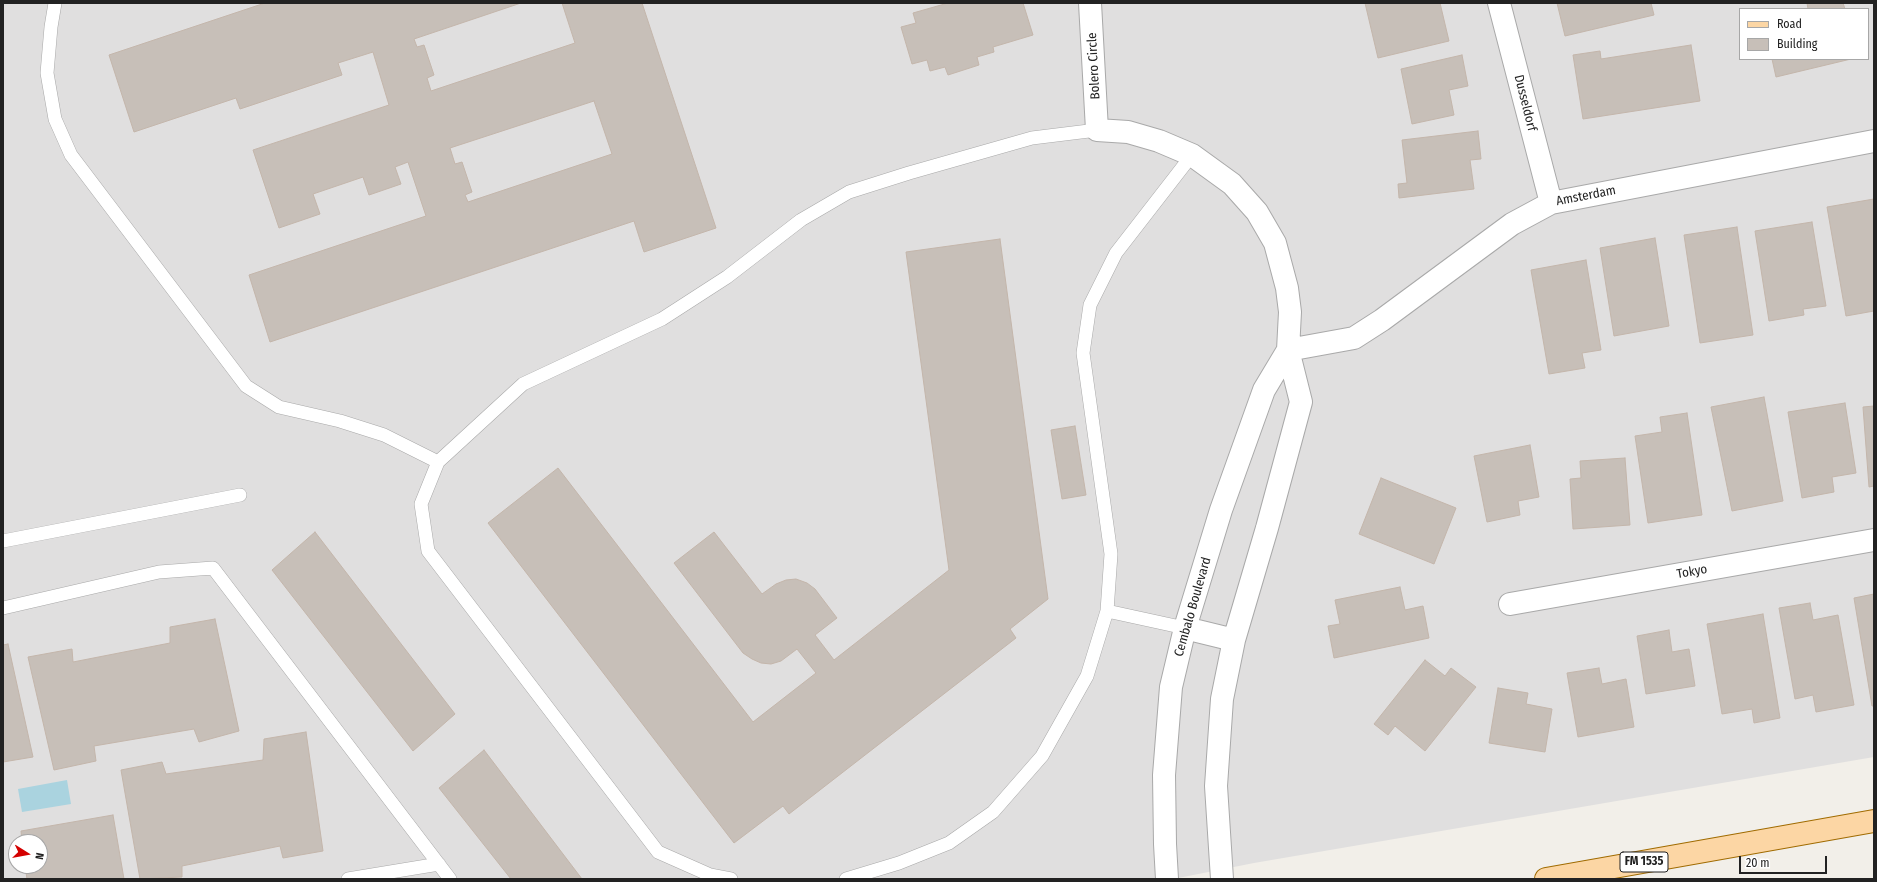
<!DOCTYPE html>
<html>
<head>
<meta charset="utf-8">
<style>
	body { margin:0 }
	#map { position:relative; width:1877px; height:882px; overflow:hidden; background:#f2efe9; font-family:"Fira Sans Condensed",sans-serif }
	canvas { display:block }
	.frame { position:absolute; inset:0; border:4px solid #222; pointer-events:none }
	.legend { position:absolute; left:1739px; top:8px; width:130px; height:52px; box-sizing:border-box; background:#fff; border:1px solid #a7a7a7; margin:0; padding:5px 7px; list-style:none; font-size:12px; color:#222 }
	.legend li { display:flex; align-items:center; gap:8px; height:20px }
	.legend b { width:20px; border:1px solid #a7a7a7 }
	.north { position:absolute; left:8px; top:834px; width:40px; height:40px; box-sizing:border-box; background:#fff; border:1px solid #a7a7a7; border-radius:50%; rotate:101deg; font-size:11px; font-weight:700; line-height:16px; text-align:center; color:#222 }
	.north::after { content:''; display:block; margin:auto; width:14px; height:18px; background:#d40000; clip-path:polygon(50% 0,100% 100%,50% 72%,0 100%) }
	.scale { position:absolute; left:1739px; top:856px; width:88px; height:18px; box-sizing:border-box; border:2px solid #222; border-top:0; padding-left:5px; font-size:12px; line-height:14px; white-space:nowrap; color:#222; -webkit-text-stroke:3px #fff; paint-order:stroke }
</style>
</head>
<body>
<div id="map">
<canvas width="1877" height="882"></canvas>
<div class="frame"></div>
<ul class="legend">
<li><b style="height:5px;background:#fcd6a4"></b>Road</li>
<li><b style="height:11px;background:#c7bfb8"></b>Building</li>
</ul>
<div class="north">N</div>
<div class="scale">20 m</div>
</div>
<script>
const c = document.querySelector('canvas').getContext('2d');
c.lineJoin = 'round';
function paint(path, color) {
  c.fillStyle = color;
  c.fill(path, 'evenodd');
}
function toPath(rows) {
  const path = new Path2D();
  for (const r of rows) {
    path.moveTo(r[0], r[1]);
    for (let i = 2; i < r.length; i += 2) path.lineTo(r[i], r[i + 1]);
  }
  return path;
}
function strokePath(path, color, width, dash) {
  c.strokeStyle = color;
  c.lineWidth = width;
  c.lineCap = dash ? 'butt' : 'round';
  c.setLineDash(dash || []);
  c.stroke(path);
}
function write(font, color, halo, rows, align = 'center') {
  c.font = font + ' "Fira Sans Condensed",sans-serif';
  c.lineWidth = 3.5;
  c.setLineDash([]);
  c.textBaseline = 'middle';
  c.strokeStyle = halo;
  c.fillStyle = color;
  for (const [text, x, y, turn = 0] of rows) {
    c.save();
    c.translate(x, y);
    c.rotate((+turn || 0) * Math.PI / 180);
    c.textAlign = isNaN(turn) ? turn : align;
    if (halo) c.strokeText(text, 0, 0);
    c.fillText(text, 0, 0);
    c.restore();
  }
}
paint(toPath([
	[3,3,1874,3,1874,757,1254,863,1173,879,3,879],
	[1740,9,1868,9,1868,59,1740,59],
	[16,842,40,842,40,866,16,866]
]), '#e0dfdf');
paint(toPath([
	[67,780,71,804,22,812,18,789]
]), '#aad3df');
const building = toPath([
	[265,3,521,3,414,39,417,47,424,45,434,75,427,78,431,91,575,43,562,3,642,3,716,228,644,252,634,221,270,342,249,275,426,216,408,162,395,167,401,184,369,195,363,177,313,194,320,214,279,228,253,150,389,105,373,52,338,63,342,75,240,109,236,98,134,132,109,55,265,3],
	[594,101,612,154,468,202,465,195,472,192,462,162,455,164,450,148,594,101],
	[948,3,1023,3,1033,35,993,47,994,52,977,57,979,65,948,75,945,67,930,71,927,60,912,64,901,27,916,23,913,13,948,3],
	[1365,3,1440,3,1449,41,1378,58,1365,3],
	[1557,3,1651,3,1654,15,1565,36,1557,3],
	[1807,3,1843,3,1845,9,1808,9,1807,3],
	[1691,45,1700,101,1583,119,1573,55,1600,51,1601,59,1691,45],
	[1462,55,1468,86,1449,90,1454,115,1412,124,1401,69,1462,55],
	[1772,59,1851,59,1776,77,1772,59],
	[1478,131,1481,159,1470,160,1474,189,1399,198,1398,184,1407,183,1402,140,1478,131],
	[1874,199,1874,311,1846,316,1827,207,1874,199],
	[1812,222,1826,306,1803,309,1804,315,1769,321,1755,231,1812,222],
	[1737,227,1753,335,1700,343,1684,235,1737,227],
	[1655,238,1669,326,1614,336,1600,248,1655,238],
	[1000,239,1048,599,1010,629,1016,638,789,814,783,806,734,843,488,523,558,468,753,722,816,673,797,649,781,661,771,664,761,663,752,659,743,653,674,563,714,532,762,594,776,584,786,580,796,579,807,583,815,589,837,618,815,635,834,660,949,570,906,252,1000,239],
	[1586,260,1601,350,1582,353,1585,368,1549,374,1531,270,1586,260],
	[1764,397,1783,501,1732,511,1711,407,1764,397],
	[1845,403,1856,473,1832,477,1834,492,1802,498,1788,412,1845,403],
	[1874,406,1874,486,1869,487,1863,407,1874,406],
	[1687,413,1702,515,1648,523,1635,436,1662,432,1660,417,1687,413],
	[1075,426,1086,495,1062,499,1051,430,1075,426],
	[1530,445,1539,497,1518,501,1520,515,1487,522,1474,456,1530,445],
	[1625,458,1630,525,1573,529,1570,479,1581,478,1580,461,1625,458],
	[1381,478,1456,508,1434,564,1359,534,1381,478],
	[315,532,455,714,413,751,272,570,315,532],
	[1400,587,1405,610,1423,606,1429,638,1334,658,1328,626,1340,624,1335,600,1400,587],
	[1874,594,1874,706,1872,706,1854,598,1874,594],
	[1810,603,1813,620,1838,615,1854,705,1816,712,1813,695,1795,699,1779,608,1810,603],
	[1763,614,1780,718,1754,723,1752,709,1722,714,1707,624,1763,614],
	[215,619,239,731,199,742,194,729,94,746,96,761,54,770,28,657,72,649,73,662,170,643,170,627,215,619],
	[1669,630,1672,652,1689,649,1695,686,1646,694,1637,636,1669,630],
	[8,644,33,757,3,762,3,645,8,644],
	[1425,660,1445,676,1451,668,1476,687,1425,751,1395,726,1388,735,1374,724,1425,660],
	[1599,668,1602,684,1626,679,1634,727,1578,737,1567,673,1599,668],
	[1498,688,1528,693,1526,704,1552,709,1545,752,1489,743,1498,688],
	[306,732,323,851,283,858,280,846,182,866,182,877,140,879,121,770,162,762,166,774,263,760,264,739,306,732],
	[484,750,582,879,511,879,439,788,484,750],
	[113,815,124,879,27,879,25,866,40,866,40,842,22,842,21,831,113,815]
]);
paint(building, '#c7bfb8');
strokePath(building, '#c4b6ab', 1);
const lane = toPath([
	[55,3,51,27,47,73,55,119,71,155,246,386,279,407,340,421,384,435,438,462],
	[3,541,240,495],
	[3,608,159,572,213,568,450,879],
	[1107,611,1185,628],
	[348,879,439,864],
	[731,879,710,875,658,852,428,551,421,504,438,462,523,384,662,319,727,277,801,220,849,192,909,173,1032,138,1097,130],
	[846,879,899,863,949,843,993,812,1042,756,1087,676,1107,611,1111,554,1083,353,1090,305,1116,253,1192,155]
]);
const street = toPath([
	[1090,3,1097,130,1128,132,1159,141,1192,155,1232,184,1257,212,1275,243,1287,288,1290,312,1288,350,1301,402,1267,528,1234,640,1222,699,1216,786,1222,879],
	[1499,3,1551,203],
	[1288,350,1354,338,1382,320,1512,224,1551,203,1874,141],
	[1510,604,1874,540],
	[1185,628,1234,640],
	[1167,879,1165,844,1164,775,1171,687,1185,628,1221,510,1264,390,1288,350]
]);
const primary = toPath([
	[1546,879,1874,821]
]);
strokePath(lane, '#a9a9a9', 14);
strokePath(street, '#a9a9a9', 24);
strokePath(primary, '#a06b00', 24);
strokePath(lane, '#fff', 13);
strokePath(street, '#fff', 22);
strokePath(primary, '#fcd6a4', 22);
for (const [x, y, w] of [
	[1644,862,48]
]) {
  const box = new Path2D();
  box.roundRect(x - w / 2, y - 10, w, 20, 3);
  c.fillStyle = '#fff';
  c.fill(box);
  strokePath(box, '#222', 1);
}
write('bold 12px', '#222', null, [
	["FM 1535",1644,862]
]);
write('13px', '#222', '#fff', [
	["Bolero Circle",1094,66,-93],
	["Dusseldorf",1525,103,76],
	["Amsterdam",1586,196,-11],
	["Tokyo",1692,572,-10],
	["Cembalo Boulevard",1193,607,-74]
]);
</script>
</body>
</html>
